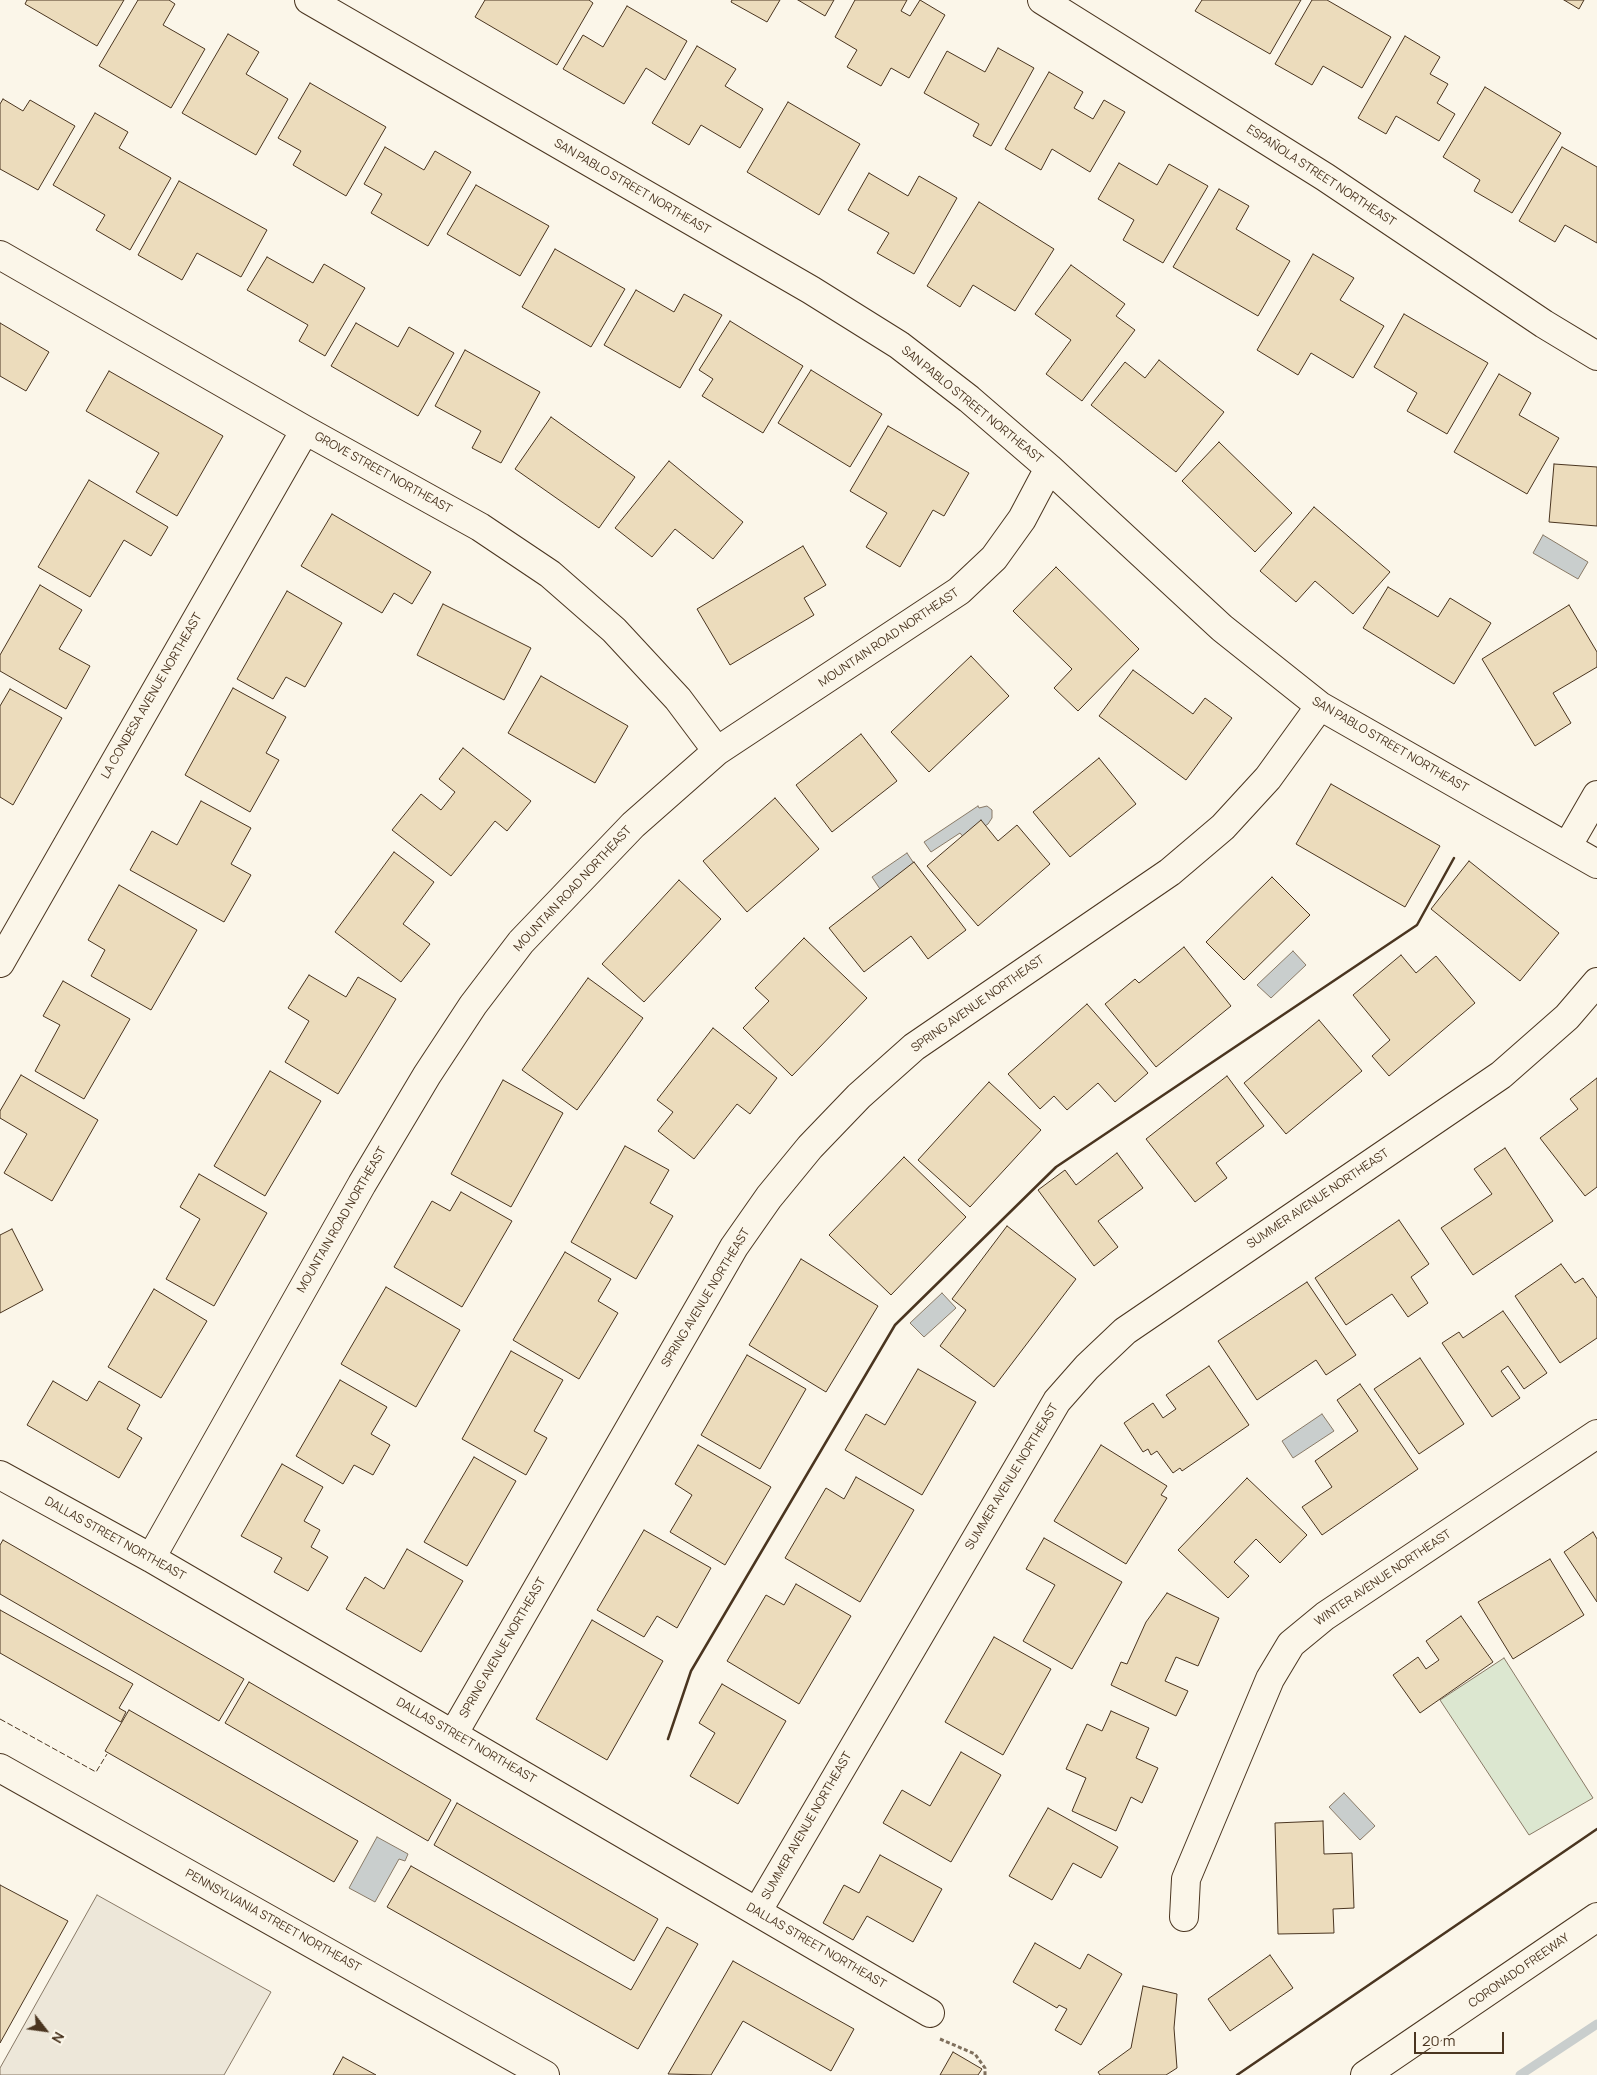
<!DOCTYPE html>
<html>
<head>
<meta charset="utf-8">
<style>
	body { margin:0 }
	#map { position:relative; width:1597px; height:2075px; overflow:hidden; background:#fbf6e9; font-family:Manrope,sans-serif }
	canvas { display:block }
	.north { position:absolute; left:20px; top:2005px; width:50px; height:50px; -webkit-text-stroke:4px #fbf6e9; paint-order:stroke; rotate:120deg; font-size:14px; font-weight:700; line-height:20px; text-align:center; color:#4a3520 }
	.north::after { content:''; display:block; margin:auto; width:18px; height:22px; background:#4a3520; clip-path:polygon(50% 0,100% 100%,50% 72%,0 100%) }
	.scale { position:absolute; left:1414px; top:2032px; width:90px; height:22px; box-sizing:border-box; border:2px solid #4a3520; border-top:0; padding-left:6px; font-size:15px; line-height:18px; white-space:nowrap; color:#4a3520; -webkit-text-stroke:4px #fbf6e9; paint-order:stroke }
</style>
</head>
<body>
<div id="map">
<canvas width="1597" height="2075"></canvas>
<div class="north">N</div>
<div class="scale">20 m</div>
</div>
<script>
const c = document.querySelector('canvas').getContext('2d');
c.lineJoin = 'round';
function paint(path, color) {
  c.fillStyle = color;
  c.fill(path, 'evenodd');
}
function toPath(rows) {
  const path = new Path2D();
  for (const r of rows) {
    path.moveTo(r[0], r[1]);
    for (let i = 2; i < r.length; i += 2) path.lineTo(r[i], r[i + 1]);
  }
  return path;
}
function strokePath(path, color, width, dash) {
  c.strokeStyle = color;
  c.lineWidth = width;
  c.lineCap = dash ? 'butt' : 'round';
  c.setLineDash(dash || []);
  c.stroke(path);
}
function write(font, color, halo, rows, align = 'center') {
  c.font = font + ' Manrope,sans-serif';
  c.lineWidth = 4;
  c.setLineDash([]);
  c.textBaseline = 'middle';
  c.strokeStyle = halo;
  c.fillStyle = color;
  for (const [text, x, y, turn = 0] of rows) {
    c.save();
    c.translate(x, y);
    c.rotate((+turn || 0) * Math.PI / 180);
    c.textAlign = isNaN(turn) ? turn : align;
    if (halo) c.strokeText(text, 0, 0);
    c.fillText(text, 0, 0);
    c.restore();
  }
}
const green = toPath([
	[1504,1658,1593,1798,1529,1835,1440,1700,1504,1658]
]);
paint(green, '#dce7d0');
strokePath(green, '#887966', 1);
const parking = toPath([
	[97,1895,271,1992,224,2075,0,2075,0,2068,97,1895]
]);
paint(parking, '#ede7d9');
strokePath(parking, '#887966', 1);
const water = toPath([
	[1543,535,1588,562,1578,579,1533,553,1543,535],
	[978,806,979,808,987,806,992,810,992,818,988,824,965,839,960,833,931,852,924,842,978,806],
	[907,853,917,868,882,892,872,877,907,853],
	[1293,951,1306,965,1271,998,1257,985,1293,951],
	[942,1293,956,1308,924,1337,910,1323,942,1293],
	[1322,1414,1334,1431,1293,1458,1282,1441,1322,1414],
	[1344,1793,1375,1826,1360,1840,1329,1807,1344,1793],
	[377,1837,408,1854,405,1861,399,1859,375,1902,349,1888,377,1837]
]);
paint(water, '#c9cecd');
strokePath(water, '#887966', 1);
strokePath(toPath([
	[1520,2075,1597,2024]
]), '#c9cecd', 9);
const building = toPath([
	[27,0,124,0,97,46,25,4,27,0],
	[138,0,169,0,175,4,163,25,205,49,171,108,99,66,138,0],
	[485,0,589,0,593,3,557,65,475,17,485,0],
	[732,0,780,0,767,22,731,2,732,0],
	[798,0,834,0,825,16,798,0],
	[855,0,907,0,901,11,910,16,920,0,945,15,909,78,891,68,881,86,847,67,857,50,835,37,855,0],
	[1202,0,1301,0,1270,54,1195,11,1202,0],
	[1312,0,1327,0,1391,37,1362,88,1323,66,1312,85,1275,64,1312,0],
	[1564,0,1584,0,1579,9,1564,0],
	[627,6,687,41,665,80,646,68,624,104,563,69,583,35,603,47,627,6],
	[228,34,259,52,246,74,288,99,256,155,182,113,228,34],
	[1405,36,1440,57,1430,74,1448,84,1437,103,1455,114,1439,141,1396,116,1386,134,1358,118,1405,36],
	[697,46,736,69,725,86,763,109,740,148,701,125,689,145,652,123,697,46],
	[998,48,1034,68,991,146,973,136,979,124,924,93,947,51,985,72,998,48],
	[1049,72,1083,92,1074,108,1093,119,1104,100,1125,112,1090,172,1052,149,1041,170,1005,149,1049,72],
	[310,83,386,127,346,196,293,165,301,151,278,138,310,83],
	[1485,87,1561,133,1512,213,1474,191,1480,180,1443,157,1485,87],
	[3,99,23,111,30,100,75,126,38,190,0,169,0,104,3,99],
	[788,102,860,144,819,215,747,172,788,102],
	[95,113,128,132,119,148,171,178,130,250,96,230,105,215,53,185,95,113],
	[385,147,424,170,435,151,471,172,428,246,371,213,382,194,364,184,385,147],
	[1562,147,1597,167,1597,243,1565,225,1555,242,1519,221,1562,147],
	[1119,163,1157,185,1169,164,1208,186,1163,263,1123,240,1134,220,1098,199,1119,163],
	[869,173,908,196,919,176,957,198,914,274,877,253,889,233,848,210,869,173],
	[179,181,267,230,241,277,197,253,182,280,138,255,179,181],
	[476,185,549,226,520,276,447,234,476,185],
	[1219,189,1249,206,1236,229,1290,261,1258,316,1173,267,1219,189],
	[979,202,1054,249,1015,311,973,285,960,307,927,286,979,202],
	[555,249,625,289,591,347,522,307,555,249],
	[1313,254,1354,278,1340,300,1384,326,1353,378,1311,353,1298,375,1257,350,1313,254],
	[267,257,313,283,324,264,365,288,325,356,299,341,308,325,247,290,267,257],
	[1071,265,1125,304,1116,316,1135,330,1082,401,1046,374,1071,340,1035,314,1071,265],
	[636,290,674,312,684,294,722,315,680,388,604,345,636,290],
	[1404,314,1488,363,1447,434,1407,411,1417,393,1374,367,1404,314],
	[730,321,803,366,763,433,702,396,713,379,699,370,730,321],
	[0,323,49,352,26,391,0,376,0,323],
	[356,323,398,347,409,327,454,353,418,416,331,366,356,323],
	[465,350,540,392,501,463,472,448,481,431,435,406,465,350],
	[1159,360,1224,412,1176,472,1091,405,1125,362,1145,378,1159,360],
	[811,370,882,414,850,467,778,423,811,370],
	[109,371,223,436,177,516,136,492,159,453,86,411,109,371],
	[1499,374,1531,393,1519,415,1559,438,1527,494,1454,452,1499,374],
	[551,417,635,477,599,528,515,469,551,417],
	[888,426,969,473,944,516,933,510,900,567,866,547,887,513,850,491,888,426],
	[1219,442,1292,513,1255,552,1182,481,1219,442],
	[669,461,743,522,713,559,675,529,652,557,615,528,669,461],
	[1554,464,1597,467,1597,526,1549,522,1554,464],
	[89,480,168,527,151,556,124,540,90,597,38,567,89,480],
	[1314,507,1390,572,1353,614,1315,581,1296,602,1260,571,1314,507],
	[332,514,431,572,412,604,394,593,382,613,301,566,332,514],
	[803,546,826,585,804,598,814,615,730,665,697,609,803,546],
	[1056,567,1139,649,1078,711,1054,688,1072,669,1013,611,1056,567],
	[40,585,82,610,59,649,90,666,66,709,0,671,0,655,40,585],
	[1388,587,1438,617,1450,598,1491,623,1454,684,1363,628,1388,587],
	[287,591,342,623,305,687,286,677,273,699,237,679,287,591],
	[443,604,531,648,504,700,417,655,443,604],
	[1569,605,1597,652,1597,667,1553,693,1571,723,1535,746,1482,659,1569,605],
	[971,656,1009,696,929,772,891,732,971,656],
	[1133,670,1193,714,1205,698,1232,718,1186,780,1099,716,1133,670],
	[541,676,628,726,595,783,508,733,541,676],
	[233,688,286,717,266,753,279,760,250,812,185,775,233,688],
	[10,689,62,718,13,805,0,797,0,706,10,689],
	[861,734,897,781,832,832,796,785,861,734],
	[463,748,531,801,507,831,495,821,451,876,392,830,421,794,441,810,455,792,439,779,463,748],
	[1099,758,1136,804,1070,857,1033,812,1099,758],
	[1331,784,1440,846,1405,907,1296,844,1331,784],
	[775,798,819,849,747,912,703,861,775,798],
	[201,801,251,828,231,864,251,875,224,922,130,870,152,831,177,845,201,801],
	[981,820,998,841,1017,825,1050,864,978,926,927,866,981,820],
	[394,852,434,882,403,924,430,944,401,982,335,932,394,852],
	[1469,861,1559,933,1520,981,1431,909,1469,861],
	[914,862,966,930,928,959,911,936,864,972,829,928,914,862],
	[1272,877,1310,915,1244,980,1206,942,1272,877],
	[679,880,721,919,644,1002,602,964,679,880],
	[119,885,197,930,151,1010,91,976,105,950,88,940,119,885],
	[804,938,867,998,792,1076,743,1028,769,1001,755,988,804,938],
	[1184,947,1231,1006,1156,1067,1105,1004,1135,979,1139,983,1184,947],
	[1401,955,1416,973,1436,956,1475,1003,1389,1076,1372,1056,1390,1040,1353,995,1401,955],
	[309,975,346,997,358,977,396,999,338,1094,285,1062,309,1021,288,1008,309,975],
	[588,978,643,1018,577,1110,522,1070,588,978],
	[63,981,130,1019,84,1099,35,1071,60,1025,43,1016,63,981],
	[1087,1004,1148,1073,1115,1102,1098,1083,1067,1110,1054,1096,1040,1109,1008,1074,1087,1004],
	[1319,1020,1362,1071,1286,1134,1244,1083,1319,1020],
	[713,1028,777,1078,750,1114,737,1104,694,1159,658,1131,673,1112,657,1100,713,1028],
	[270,1071,321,1101,265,1196,214,1166,270,1071],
	[21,1075,98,1120,52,1201,4,1173,27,1134,0,1118,0,1111,21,1075],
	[1227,1076,1264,1126,1216,1163,1227,1178,1195,1202,1146,1139,1227,1076],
	[1597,1078,1597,1187,1585,1196,1540,1138,1578,1109,1570,1099,1597,1078],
	[503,1080,563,1113,511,1207,451,1174,503,1080],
	[989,1082,1041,1130,970,1207,918,1160,989,1082],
	[625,1146,669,1170,650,1203,673,1216,636,1279,571,1242,625,1146],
	[1505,1148,1553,1221,1473,1275,1441,1228,1492,1194,1474,1169,1505,1148],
	[1117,1153,1143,1188,1098,1221,1118,1247,1094,1266,1038,1190,1065,1170,1076,1185,1117,1153],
	[904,1157,966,1217,891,1295,829,1235,904,1157],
	[199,1174,267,1213,214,1306,166,1279,200,1219,180,1207,199,1174],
	[461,1192,512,1221,462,1307,394,1267,432,1201,450,1211,461,1192],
	[1399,1220,1429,1264,1411,1277,1428,1303,1408,1317,1392,1294,1346,1325,1315,1278,1399,1220],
	[1007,1226,1076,1279,994,1387,940,1346,966,1310,952,1299,1007,1226],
	[12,1229,43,1290,0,1313,0,1235,12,1229],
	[565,1252,611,1279,598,1301,618,1313,579,1379,513,1340,565,1252],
	[801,1259,878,1306,826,1392,749,1345,801,1259],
	[1561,1264,1575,1283,1583,1278,1597,1298,1597,1338,1560,1363,1515,1296,1561,1264],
	[1307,1282,1356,1355,1326,1375,1316,1360,1257,1400,1218,1341,1307,1282],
	[386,1287,460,1330,416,1407,341,1364,386,1287],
	[154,1289,207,1321,161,1398,108,1367,154,1289],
	[1503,1311,1547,1373,1524,1389,1508,1366,1501,1371,1520,1398,1492,1417,1442,1343,1459,1332,1463,1338,1503,1311],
	[511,1351,563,1380,534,1431,547,1438,526,1475,462,1439,511,1351],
	[747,1355,806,1389,760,1469,701,1435,747,1355],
	[1420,1358,1464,1424,1419,1454,1374,1389,1420,1358],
	[1209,1366,1249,1425,1182,1471,1180,1468,1173,1473,1157,1451,1151,1455,1148,1449,1143,1452,1124,1423,1153,1403,1163,1418,1176,1409,1166,1395,1209,1366],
	[918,1369,976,1402,922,1495,845,1450,866,1414,885,1425,918,1369],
	[340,1380,387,1407,371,1434,390,1445,373,1475,354,1465,343,1484,296,1456,340,1380],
	[53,1381,87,1401,99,1381,140,1405,127,1429,142,1438,119,1478,27,1425,53,1381],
	[1360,1384,1418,1469,1322,1535,1302,1507,1332,1487,1315,1461,1358,1431,1337,1400,1360,1384],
	[698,1445,771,1487,725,1565,670,1532,692,1495,675,1484,698,1445],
	[1101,1445,1167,1486,1161,1495,1167,1498,1126,1564,1054,1521,1101,1445],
	[474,1457,516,1481,467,1566,424,1542,474,1457],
	[282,1464,323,1487,304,1521,320,1530,311,1547,328,1557,308,1591,274,1572,282,1558,241,1536,282,1464],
	[856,1477,914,1510,860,1602,785,1558,826,1488,844,1499,856,1477],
	[1247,1478,1307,1535,1280,1563,1256,1539,1234,1562,1249,1576,1228,1598,1178,1550,1247,1478],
	[644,1530,711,1568,677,1628,657,1616,644,1637,597,1610,644,1530],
	[1593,1532,1597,1539,1597,1602,1564,1552,1593,1532],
	[1044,1538,1122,1582,1072,1669,1023,1641,1055,1585,1026,1569,1044,1538],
	[3,1540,244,1679,219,1721,0,1594,0,1545,3,1540],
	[407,1549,463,1581,421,1652,346,1609,365,1577,384,1589,407,1549],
	[1550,1559,1584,1615,1513,1659,1478,1602,1550,1559],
	[796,1584,851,1616,799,1704,727,1661,766,1595,784,1605,796,1584],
	[1167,1593,1219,1618,1198,1666,1176,1657,1165,1681,1188,1691,1176,1716,1111,1685,1121,1662,1127,1664,1146,1622,1167,1593],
	[0,1610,133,1684,119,1708,126,1712,121,1722,0,1653,0,1610],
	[1461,1616,1493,1662,1420,1713,1393,1675,1418,1657,1426,1669,1439,1660,1426,1641,1461,1616],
	[592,1620,663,1661,607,1760,536,1719,592,1620],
	[994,1637,1051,1669,1003,1755,945,1722,994,1637],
	[249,1682,451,1800,428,1841,225,1723,249,1682],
	[722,1684,786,1721,738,1804,690,1776,715,1733,699,1723,722,1684],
	[129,1710,358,1841,334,1882,105,1751,129,1710],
	[1111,1711,1149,1728,1136,1758,1158,1768,1142,1803,1131,1797,1116,1831,1072,1811,1086,1778,1066,1769,1087,1724,1102,1731,1111,1711],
	[961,1752,1001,1775,951,1862,883,1823,902,1790,930,1806,961,1752],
	[457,1803,658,1919,634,1961,434,1845,457,1803],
	[1048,1808,1118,1847,1101,1878,1073,1863,1052,1900,1009,1876,1048,1808],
	[1323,1821,1324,1854,1352,1853,1354,1908,1333,1909,1334,1933,1278,1934,1275,1823,1323,1821],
	[880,1855,942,1889,913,1942,867,1916,853,1940,823,1923,844,1885,859,1893,880,1855],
	[411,1866,631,1990,667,1927,698,1944,638,2049,387,1907,411,1866],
	[0,1885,68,1921,0,2043,0,1885],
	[1035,1943,1080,1969,1088,1954,1122,1974,1081,2045,1055,2030,1067,2009,1059,2005,1057,2008,1013,1982,1035,1943],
	[1270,1955,1293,1988,1230,2031,1208,1999,1270,1955],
	[733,1961,854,2029,831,2071,743,2021,711,2075,668,2074,733,1961],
	[1143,1986,1177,1994,1174,2028,1177,2068,1166,2075,1100,2075,1098,2072,1131,2048,1143,1986],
	[953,2052,982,2069,978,2075,940,2075,953,2052],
	[343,2057,376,2075,333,2075,343,2057]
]);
paint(building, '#ecdcbc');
strokePath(building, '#4a3520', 1);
const street = toPath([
	[309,0,811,290,899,345,969,399,1049,468,1222,628,1320,706,1597,864],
	[1042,0,1325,177,1544,324,1597,356],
	[0,255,305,430,480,527,550,574,614,630,678,699,717,751],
	[1567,847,1597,795],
	[0,963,305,430],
	[0,1475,151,1558,930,2013],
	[151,1558,362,1184,427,1075,473,1005,521,942,633,825,717,751,959,591,994,558,1022,519,1049,468],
	[454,1733,734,1247,769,1197,810,1147,859,1096,914,1047,1170,872,1223,827,1268,778,1320,706],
	[757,1912,1057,1401,1087,1367,1125,1331,1501,1075,1567,1017,1597,982],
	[1184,1917,1186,1879,1270,1679,1291,1644,1325,1616,1597,1434]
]);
const secondary = toPath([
	[0,1768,545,2075]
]);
const highway = toPath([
	[1365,2075,1597,1917]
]);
strokePath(street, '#4a3520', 30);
strokePath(secondary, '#4a3520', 30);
strokePath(highway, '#4a3520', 30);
strokePath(toPath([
	[940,2039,975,2054,985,2068,985,2075]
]), '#7f6f5c', 3, [4, 2.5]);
strokePath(street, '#fbf6e9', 28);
strokePath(secondary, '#fbf6e9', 28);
strokePath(highway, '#fbf6e9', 28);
strokePath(toPath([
	[0,1719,96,1772,107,1754]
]), '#4a3520', 1, [6, 2.5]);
strokePath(toPath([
	[668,1739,691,1671,895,1325,1056,1167,1417,925,1454,858],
	[1237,2075,1597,1829]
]), '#4a3520', 2.5);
write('12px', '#4a3520', '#fbf6e9', [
	["ESPAÑOLA STREET NORTHEAST",1321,176,33],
	["SAN PABLO STREET NORTHEAST",632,187,30],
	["SAN PABLO STREET NORTHEAST",972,405,39],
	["GROVE STREET NORTHEAST",383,473,29],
	["MOUNTAIN ROAD NORTHEAST",889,638,-34],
	["LA CONDESA AVENUE NORTHEAST",152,696,-60],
	["SAN PABLO STREET NORTHEAST",1390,745,30],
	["MOUNTAIN ROAD NORTHEAST",573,889,-47],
	["SPRING AVENUE NORTHEAST",978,1004,-35],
	["SUMMER AVENUE NORTHEAST",1318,1199,-34],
	["MOUNTAIN ROAD NORTHEAST",342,1220,-60],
	["SPRING AVENUE NORTHEAST",706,1298,-59],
	["SUMMER AVENUE NORTHEAST",1012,1477,-59],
	["DALLAS STREET NORTHEAST",115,1539,29],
	["WINTER AVENUE NORTHEAST",1383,1578,-34],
	["SPRING AVENUE NORTHEAST",503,1648,-60],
	["DALLAS STREET NORTHEAST",466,1741,30],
	["SUMMER AVENUE NORTHEAST",807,1826,-60],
	["PENNSYLVANIA STREET NORTHEAST",273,1921,29],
	["DALLAS STREET NORTHEAST",816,1946,30],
	["CORONADO FREEWAY",1519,1971,-35]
]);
</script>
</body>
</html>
